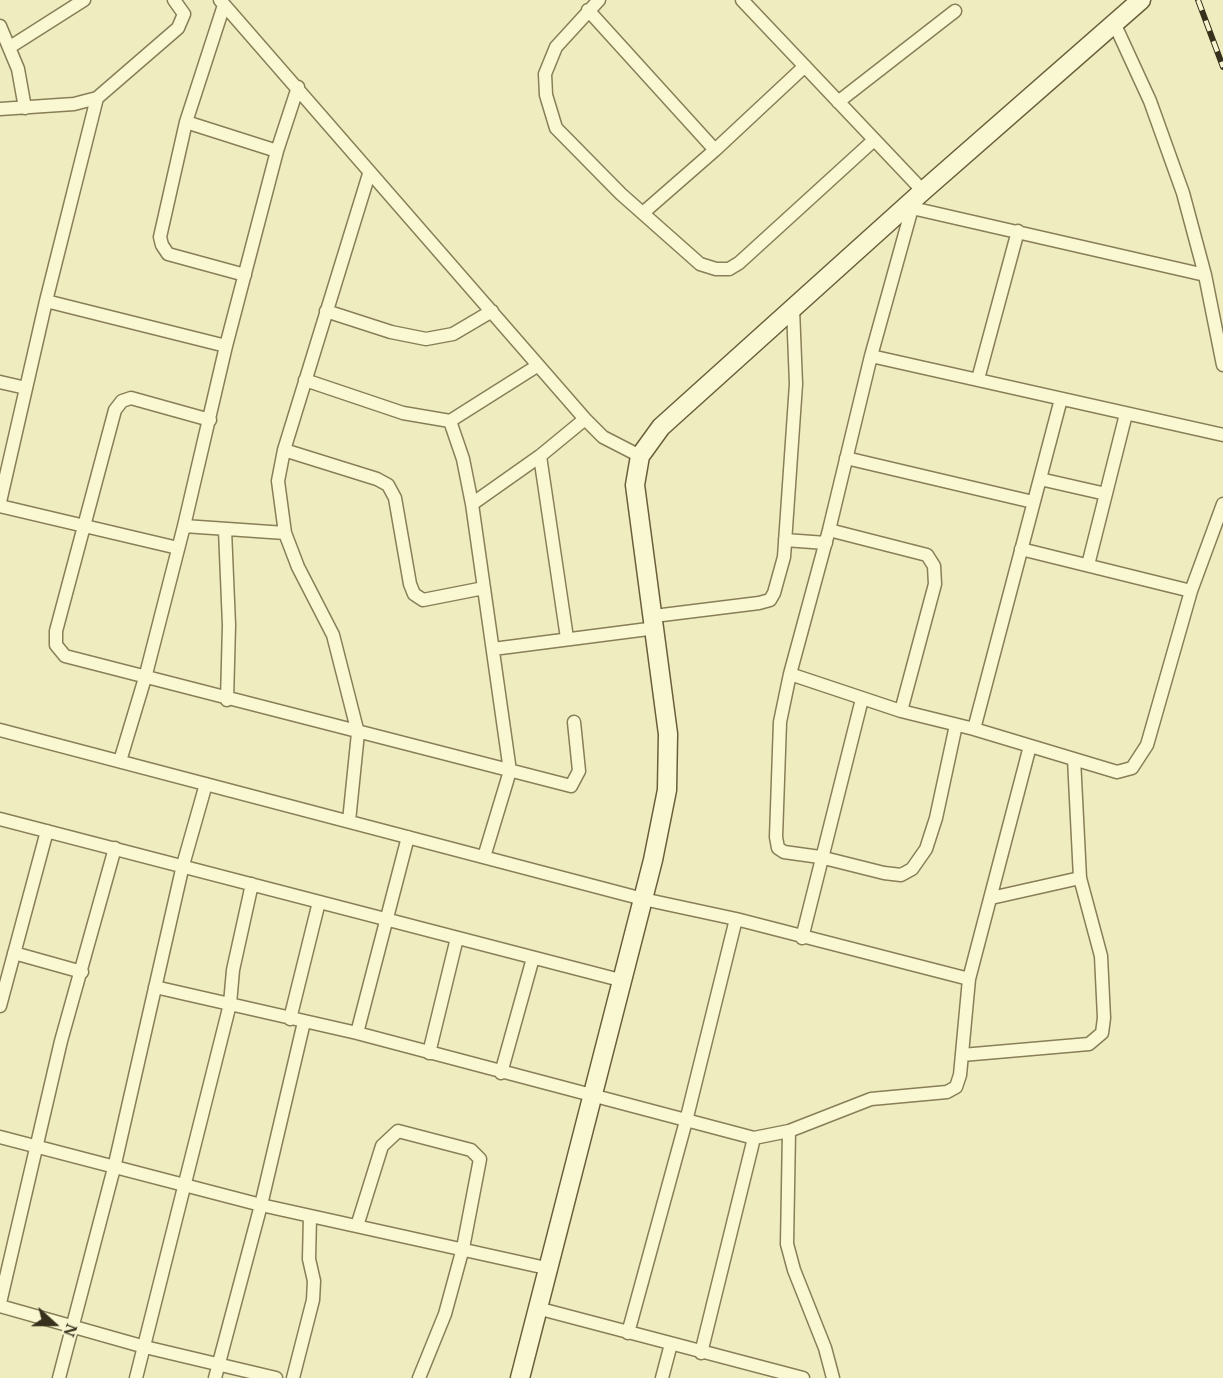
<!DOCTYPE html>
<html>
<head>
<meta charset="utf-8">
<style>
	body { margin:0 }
	#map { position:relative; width:1223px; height:1378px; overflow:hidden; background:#efedbf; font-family:"PT Serif",serif }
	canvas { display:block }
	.north { position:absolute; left:24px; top:1294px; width:60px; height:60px; -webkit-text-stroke:4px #f6f5cf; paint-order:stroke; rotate:111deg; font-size:16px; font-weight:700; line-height:24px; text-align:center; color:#37301c }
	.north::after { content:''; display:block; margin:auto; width:21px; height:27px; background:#37301c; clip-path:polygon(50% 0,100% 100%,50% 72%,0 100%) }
</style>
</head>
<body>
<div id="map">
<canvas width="1223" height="1378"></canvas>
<div class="north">N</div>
</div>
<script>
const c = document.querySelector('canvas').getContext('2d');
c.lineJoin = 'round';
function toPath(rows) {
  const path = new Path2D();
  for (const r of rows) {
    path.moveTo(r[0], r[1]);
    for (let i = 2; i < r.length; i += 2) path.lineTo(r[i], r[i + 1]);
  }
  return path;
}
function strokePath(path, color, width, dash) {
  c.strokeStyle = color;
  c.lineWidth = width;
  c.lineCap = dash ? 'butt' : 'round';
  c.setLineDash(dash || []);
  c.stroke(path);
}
const minor = toPath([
	[220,0,585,419,603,437,640,456],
	[599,0,556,47,545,74,546,95,556,128,621,194,700,264,716,269,729,269,739,263,874,140],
	[742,0,923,191],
	[224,5,186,122,160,237,162,245,168,254,245,275],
	[588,10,715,150],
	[1115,25,1150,101,1183,193,1205,275,1223,365],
	[0,26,18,69,25,108],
	[10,47,84,0],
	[838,102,955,11],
	[0,109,74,104,97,98,178,28,184,14,174,0],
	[186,122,277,151],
	[914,201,871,356,829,530,790,674,780,722,776,837,778,848,784,852,820,857,884,873,901,875,912,869,926,849,936,818,956,725],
	[912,208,1205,275],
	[644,212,715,150,805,66],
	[46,301,226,346],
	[326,311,391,332,426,339,453,334,492,311],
	[871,356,1223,435],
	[978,379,1018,231],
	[305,380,403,413,450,421,537,366],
	[0,382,26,388],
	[210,420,131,398,122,401,115,410,56,631,56,645,65,656,571,786,579,771,574,722],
	[450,421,463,459,472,504,510,771,484,857],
	[284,450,377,479,388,485,395,498,410,584,414,594,423,600,484,588],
	[540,456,567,638],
	[846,458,1033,502],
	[1040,479,1106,494],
	[0,502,46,301,97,98],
	[472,504,540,456,585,419],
	[0,506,178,548],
	[184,526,285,533],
	[225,530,229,625,227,700],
	[829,530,927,555,934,566,935,584,901,711],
	[785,540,826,543],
	[1021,549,1191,591],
	[1088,565,1126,414],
	[654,616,759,603,770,600,774,593,784,557,796,384,793,309],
	[493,649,656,628],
	[790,674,901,711,974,729,1117,772,1132,768,1147,745,1191,591,1223,504],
	[974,729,1061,399],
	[0,730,643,899,736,919,969,979],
	[120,761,145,678,184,526,226,346,277,151,298,87],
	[0,819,620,980],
	[349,821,358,733,333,635,298,567,285,533,278,481,284,450,369,174],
	[991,898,1080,878],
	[802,938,862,699],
	[14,953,82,972],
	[155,987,357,1033,754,1138,789,1131,871,1099,947,1092,956,1087,960,1075,969,979,1030,746],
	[0,1006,47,831],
	[290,1019,319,902],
	[357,1033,408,837],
	[429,1053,457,938],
	[962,1055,1089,1044,1102,1033,1104,1018,1101,956,1080,878,1074,759],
	[501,1073,533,958],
	[789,1131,787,1244,794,1270,825,1348,833,1378],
	[0,1137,261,1205,546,1268],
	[357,1226,382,1146,398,1131,471,1150,480,1159,463,1248,445,1314,419,1378],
	[0,1303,61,1041,115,848],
	[0,1306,145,1347,276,1378],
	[537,1308,803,1378],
	[628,1333,686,1121,736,919],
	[701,1353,754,1138],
	[59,1378,114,1168,183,865,206,784],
	[136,1378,230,1004,233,970,252,884],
	[215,1378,261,1205,304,1022],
	[293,1378,313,1300,314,1281,309,1259,310,1216],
	[662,1378,671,1344]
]);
const secondary = toPath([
	[520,1378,653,860,667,790,668,734,635,485,640,456,661,427,923,191,1141,0]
]);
strokePath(minor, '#887e57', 15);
strokePath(secondary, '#6a5f3a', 21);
strokePath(minor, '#faf8d2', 12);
strokePath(secondary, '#faf8d2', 18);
const rail = toPath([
	[1198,0,1223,67]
]);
strokePath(rail, '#37301c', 6);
strokePath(rail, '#f6f5cf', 4, [11]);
</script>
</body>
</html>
